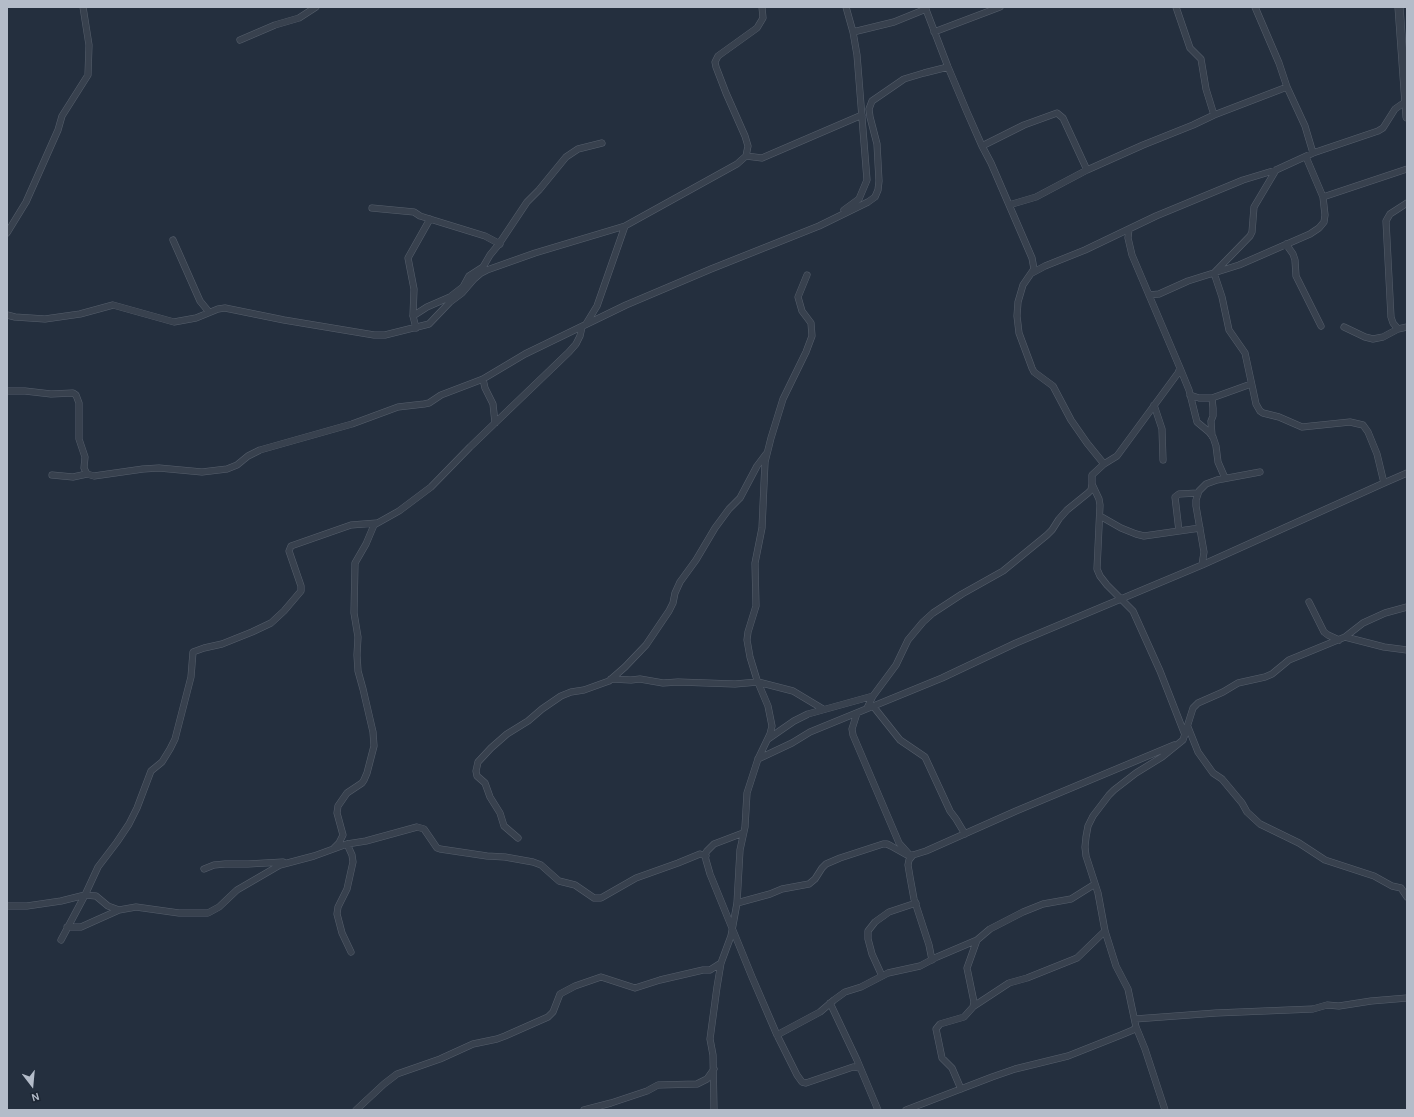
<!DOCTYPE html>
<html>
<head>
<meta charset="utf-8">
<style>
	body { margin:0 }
	#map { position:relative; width:1414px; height:1117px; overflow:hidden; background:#242f3e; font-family:Karla,sans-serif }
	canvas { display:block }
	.frame { position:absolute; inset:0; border:8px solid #b4bcc9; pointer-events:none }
	.north { position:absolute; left:12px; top:1065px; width:40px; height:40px; -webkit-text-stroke:3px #1d2633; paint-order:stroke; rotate:164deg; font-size:11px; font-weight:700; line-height:16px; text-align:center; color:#b4bcc9 }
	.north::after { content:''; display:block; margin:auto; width:14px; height:18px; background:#b4bcc9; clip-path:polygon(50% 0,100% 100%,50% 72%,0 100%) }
</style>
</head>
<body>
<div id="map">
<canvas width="1414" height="1117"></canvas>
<div class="frame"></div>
<div class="north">N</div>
</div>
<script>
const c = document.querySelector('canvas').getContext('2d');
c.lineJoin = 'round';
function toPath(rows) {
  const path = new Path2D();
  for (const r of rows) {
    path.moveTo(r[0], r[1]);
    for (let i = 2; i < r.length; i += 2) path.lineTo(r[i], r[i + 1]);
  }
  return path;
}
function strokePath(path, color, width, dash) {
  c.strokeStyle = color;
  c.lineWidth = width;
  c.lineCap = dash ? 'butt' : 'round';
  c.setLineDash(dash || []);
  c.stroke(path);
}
const minor = toPath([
	[925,7,948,67,967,112,982,146,991,163,1032,258,1034,269,1023,285,1018,302,1017,316,1019,333,1032,368,1034,372,1053,386,1071,420,1087,443,1104,464],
	[1176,7,1190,48,1201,59,1206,89,1214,115],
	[1255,7,1279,63,1287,87,1305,126,1313,153],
	[853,32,894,22,926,9],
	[934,32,1000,7],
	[240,40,275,25,299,18,316,7],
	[982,146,1024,125,1057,113,1063,118,1087,170],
	[746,156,762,158,862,115],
	[1276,170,1254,207,1252,232,1250,236,1214,273,1222,297,1229,330,1245,353,1256,404,1260,411,1263,413,1279,417,1302,427,1350,422,1363,425,1368,432,1377,454,1384,483],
	[1323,197,1407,169],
	[1009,205,1036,197,1087,170,1143,145,1193,125,1214,115,1287,87],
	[372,208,414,212,420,216,485,236,500,244],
	[844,210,859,199,867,180,857,55,853,32,846,7],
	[1129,229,1128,238,1132,255,1180,368,1178,373,1117,456,1104,464,1092,475,1092,484,1099,499,1100,505,1097,569,1100,576,1107,585,1133,611,1160,671,1185,735],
	[7,233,26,202,58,130,62,116,88,75,89,45,83,7],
	[173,240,200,301,209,312],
	[1286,244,1293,254,1295,260,1296,276,1321,326],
	[1032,273,1045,266,1085,250,1156,216,1243,180,1276,170,1313,153,1378,131,1383,128,1395,109,1405,102],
	[1149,295,1159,294,1188,281,1239,265,1310,234,1319,228,1324,222,1325,215,1323,197,1306,157],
	[7,315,15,317,45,319,80,314,113,305,174,322,196,318,218,309,225,308,284,320,374,335,385,335,429,324,450,302,462,293,474,279,481,273,487,270,535,253,625,226],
	[413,316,427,307,450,297,463,287,469,276,483,267,490,255,499,244,527,202,539,190,566,157,578,149,602,143],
	[586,324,597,306,625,226,737,164,746,156,748,146,745,136,726,93,716,67,715,62,718,56,757,28,763,18,762,7],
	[1344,327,1365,337,1373,339,1383,337,1398,329,1407,327],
	[416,328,413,316,414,289,408,258,430,219],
	[1398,329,1393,323,1391,317,1386,221,1390,214,1407,203],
	[1180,368,1189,390,1197,422,1209,432,1213,437,1216,446,1218,462,1225,478],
	[483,379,485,388,493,404,495,423],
	[7,391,25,391,51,394,73,393,76,395,79,403,79,439,85,457,84,468,87,474,94,476,143,469,159,468,202,472,227,469,237,465,248,456,260,450,352,424,398,407,424,404,429,403,441,395,483,379,525,354,626,305,711,269,819,226,868,202,875,197,878,190,879,181,877,144,870,117,869,109,872,101,904,79,924,73,948,67],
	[1190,395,1199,398,1212,398,1251,384],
	[1212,398,1213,408,1213,416,1211,421,1212,436],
	[1154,405,1162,429,1163,460],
	[52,475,73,477,87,474],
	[1100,516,1121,528,1136,534,1144,536,1200,528],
	[1179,531,1175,497,1179,494,1198,493],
	[1202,565,1204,552,1196,506,1196,500,1199,491,1206,484,1217,480,1260,472],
	[1309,602,1324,632,1328,635,1339,640],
	[1345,637,1384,647,1407,650],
	[611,679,631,680,640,679,663,683,678,682,735,684,758,682,793,691,823,709],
	[873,706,900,740,925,757,950,811,956,819,965,834],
	[867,708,873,696,896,665,908,640,923,622,933,613,962,594,1003,571,1047,535,1052,530,1059,519,1067,510,1088,493,1091,490,1092,484],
	[857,713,852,729,853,735,899,843,908,853],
	[1188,727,1198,752,1213,773,1222,779,1242,803,1247,812,1260,824,1299,843,1325,860,1374,876,1392,886,1401,888,1407,897],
	[768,739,794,721,808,714,873,696],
	[758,759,792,743,810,732,942,678,1016,643,1202,565,1384,483,1407,473],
	[743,833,714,844,707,851,705,854,706,860,710,874,752,977,777,1035,797,1075,802,1082,806,1083,853,1067,860,1068],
	[518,838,504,826,500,813,490,797,485,783,477,776,476,771,478,762,491,748,507,734,528,721,542,709,561,696,571,692,584,690,609,681,625,667,646,645,669,611,673,603,675,593,680,582,696,560,715,528,729,509,740,498,757,466,766,454],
	[347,844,352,855,353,862,347,889,338,907,337,914,342,933,351,952],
	[334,848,339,843,343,835,337,813,338,806,347,793,362,783,364,780,367,773,374,746,373,732,363,689,358,671,357,655,358,637,354,613,355,563,366,544,374,525,399,511,431,487,470,447,569,352,576,344,580,336,582,327],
	[913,855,909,860,908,865,910,877,914,899,929,945,932,960],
	[204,869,214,865,225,864,248,864,283,862],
	[737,903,770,894,782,889,809,884,815,879,822,868,826,864,840,858,883,844,887,844,891,846,907,855,913,855,926,851,1016,811,1174,745],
	[7,906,27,906,61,901,85,895,96,896,108,906,119,910],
	[67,927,81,927,119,910,136,907,179,913,208,913,219,907,237,890,280,865,314,856,347,844,366,841,417,827,424,829,437,848,440,849,487,856,505,857,533,862,541,865,559,881,575,885,594,898,601,898,636,878,678,863,700,854,706,856],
	[61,940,85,895,98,867,117,842,129,824,137,808,151,771,162,762,170,749,175,739,191,677,193,652,204,648,222,644,252,632,271,623,284,611,301,591,301,586,289,551,291,546,351,525,377,523],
	[882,976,872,954,868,939,868,931,875,922,889,912,916,903],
	[830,1003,857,1060,878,1110],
	[974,1006,1009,983,1027,978,1077,958,1105,931],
	[1135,1019,1216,1013,1313,1009,1327,1005,1339,1006,1371,1001,1407,998],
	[777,1035,820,1012,834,1000,845,992,861,987,888,973,920,966,937,957,977,940],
	[961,1089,952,1068,942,1058,936,1029,940,1024,964,1017,973,1007,974,1002,967,968,977,940,990,929,1023,912,1043,904,1071,899,1095,884],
	[356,1110,384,1084,397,1074,440,1059,473,1044,497,1039,505,1036,548,1017,553,1012,560,994,575,986,601,977,635,988,660,980,703,970,710,970,721,963],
	[584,1110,611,1103,647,1091,658,1085,697,1084,707,1079,714,1069],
	[714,1110,713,1055,710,1039,717,987,721,963,731,936,737,903,740,850,745,827,747,793,758,759,770,734,772,726,768,706,757,680,750,657,747,640,748,632,756,606,755,563,762,528,765,462,771,438,783,399,806,352,812,336,811,323,802,311,798,297,807,275],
	[906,1110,992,1077,1015,1069,1068,1056,1121,1035,1133,1030,1136,1027],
	[1165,1110,1145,1049,1136,1027,1128,989,1116,966,1105,931,1098,893,1086,856,1085,847,1086,837,1088,826,1093,816,1109,795,1114,790,1136,773,1162,757,1183,740,1193,708,1198,703,1223,692,1238,683,1265,677,1272,674,1289,660,1345,637,1363,623,1385,613,1407,607]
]);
const tertiary = toPath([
	[1399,7,1407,117]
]);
strokePath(minor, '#565f6c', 7);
strokePath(tertiary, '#565f6c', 9);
strokePath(minor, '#38414e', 6);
strokePath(tertiary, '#38414e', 8);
</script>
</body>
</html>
